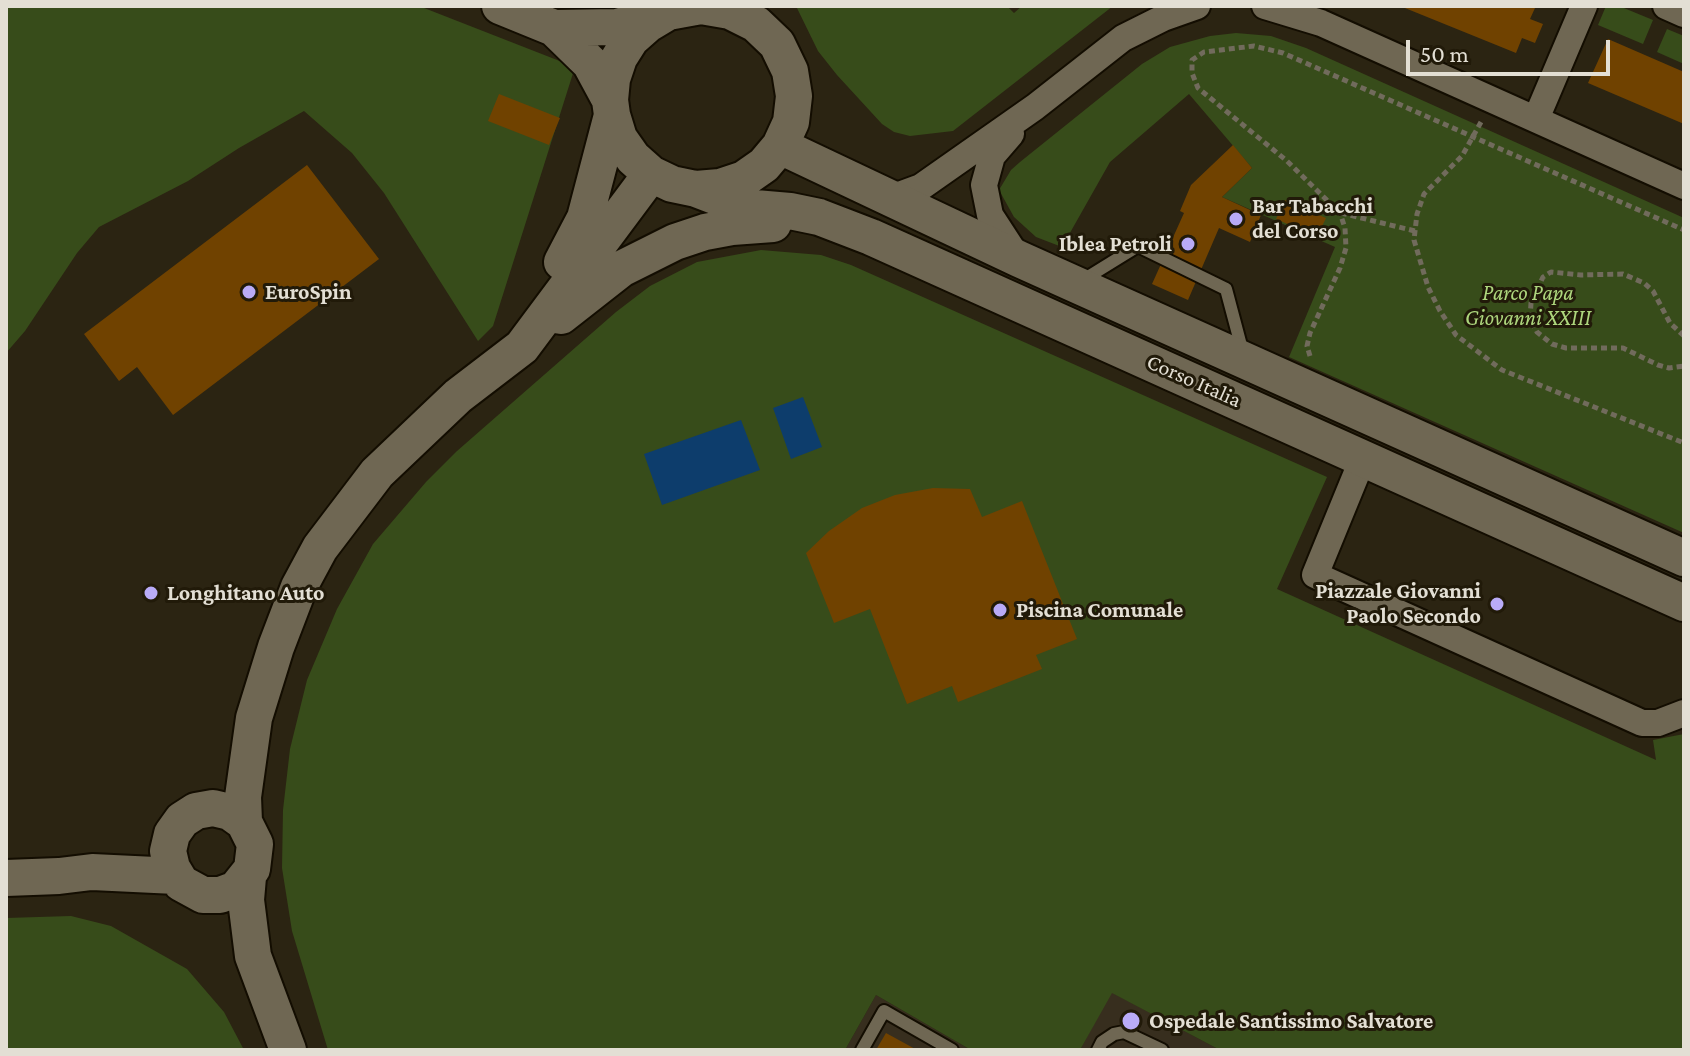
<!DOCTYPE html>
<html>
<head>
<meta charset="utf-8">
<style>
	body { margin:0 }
	#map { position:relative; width:1690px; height:1056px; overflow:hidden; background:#2b2412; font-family:"Crimson Pro",serif }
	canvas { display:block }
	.frame { position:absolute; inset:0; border:8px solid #e3dfd4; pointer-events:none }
	.scale { position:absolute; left:1406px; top:40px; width:204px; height:36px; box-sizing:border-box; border:4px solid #e3dfd4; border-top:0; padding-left:10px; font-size:24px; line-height:28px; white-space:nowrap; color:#e3dfd4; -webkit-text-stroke:6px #211a09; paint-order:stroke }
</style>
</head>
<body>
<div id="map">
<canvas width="1690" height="1056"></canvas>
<div class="frame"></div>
<div class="scale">50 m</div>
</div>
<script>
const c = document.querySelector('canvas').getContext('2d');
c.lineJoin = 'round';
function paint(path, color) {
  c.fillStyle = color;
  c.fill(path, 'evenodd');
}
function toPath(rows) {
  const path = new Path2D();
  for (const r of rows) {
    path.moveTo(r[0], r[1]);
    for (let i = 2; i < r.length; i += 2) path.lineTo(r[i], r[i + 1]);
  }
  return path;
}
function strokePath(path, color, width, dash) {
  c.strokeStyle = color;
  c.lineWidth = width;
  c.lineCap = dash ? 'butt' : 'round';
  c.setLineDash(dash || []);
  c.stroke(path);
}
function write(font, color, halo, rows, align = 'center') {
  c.font = font + ' "Crimson Pro",serif';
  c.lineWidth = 6;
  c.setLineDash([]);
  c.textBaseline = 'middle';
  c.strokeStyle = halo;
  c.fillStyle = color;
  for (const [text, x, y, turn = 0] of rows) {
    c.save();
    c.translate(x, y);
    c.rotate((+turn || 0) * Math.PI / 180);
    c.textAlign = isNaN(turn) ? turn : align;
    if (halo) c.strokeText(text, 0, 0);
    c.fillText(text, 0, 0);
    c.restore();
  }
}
paint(toPath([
	[1111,992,1220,1050,1080,1050],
	[876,995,971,1050,845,1050]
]), '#372e1e');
paint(toPath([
	[6,6,419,6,575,67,493,326,478,341,384,193,352,153,304,111,239,148,188,181,99,227,77,253,25,331,6,353],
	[796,6,1007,6,1014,13,1022,6,1113,6,953,131,910,136,894,132,882,124,837,75,818,51],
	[1606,6,1619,6,1653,20,1643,44,1598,25],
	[1667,29,1684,36,1684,64,1657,52],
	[1236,33,1271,36,1306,48,1684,218,1684,533,1289,357,1335,247,1222,197,1252,168,1189,94,1110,162,1062,247,1036,237,1014,217,999,190,1011,170,1020,162,1142,64,1170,47,1210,36],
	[761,250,821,255,851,265,1327,477,1277,589,1656,760,1653,740,1684,734,1684,1050,1220,1050,1112,993,1080,1050,971,1050,876,995,845,1050,328,1050,292,931,282,868,283,810,290,749,307,680,337,609,373,544,426,482,457,451,616,312,650,286,697,262],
	[71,916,111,926,187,969,224,1012,244,1050,6,1050,6,918]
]), '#374c1a');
paint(toPath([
	[803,397,822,447,791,459,773,408],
	[741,420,760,470,662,505,644,454]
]), '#0d3d6c');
paint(toPath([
	[1400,6,1530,6,1535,8,1530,19,1543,24,1535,43,1522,38,1516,53],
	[1608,39,1684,72,1684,124,1588,83],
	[499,94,560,118,549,145,488,121],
	[1233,145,1252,168,1222,197,1261,215,1250,242,1219,228,1188,300,1152,284,1184,213,1180,211,1191,185],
	[307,165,379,259,173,415,137,367,119,381,84,334],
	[1285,200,1326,218,1317,237,1276,219],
	[933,488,970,489,982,517,1022,501,1077,639,1036,655,1042,669,958,702,952,686,907,704,870,609,834,623,806,553,829,531,862,508,895,495],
	[886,1033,917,1050,876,1050]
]), '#704200');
const lane = toPath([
	[1083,280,1138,246,1226,289,1243,353],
	[862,1050,884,1011,952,1050],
	[1098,1050,1102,1042,1114,1034,1124,1032,1162,1050]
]);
const street = toPath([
	[1265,6,1321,23,1684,186],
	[1666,6,1684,14],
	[1536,119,1584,6],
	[1011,134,992,156,984,185,990,215,1018,258],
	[891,198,921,187,1035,107,1123,38,1163,18,1197,6],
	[1363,458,1315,575,1642,723,1658,723,1684,713]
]);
const secondary = toPath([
	[500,6,554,28,590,63,610,100],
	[701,6,668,12,648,24,631,39,619,58,612,79,610,100,612,115,619,138,633,158,651,174,672,184,696,189,720,187,744,179,764,165,780,146,791,122,794,96,790,71,777,44,756,24,730,11,701,6],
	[554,28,617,27,655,16],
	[780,146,1019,259,1684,558],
	[696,189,743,207,790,211,819,217,871,237,1684,603],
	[562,262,585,218,612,115],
	[561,316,621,269,675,242,705,232,732,227,773,224],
	[244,822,230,812,213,808,196,811,182,820,172,834,168,851,172,868,181,883,203,895,220,895,236,889,252,869,255,844,244,822,243,797,254,718,276,647,299,587,320,548,377,473,458,396,522,347,651,174],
	[248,877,246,900,253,956,288,1050],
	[6,878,59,876,92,872,176,876]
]);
strokePath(lane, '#130d01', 16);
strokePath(street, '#130d01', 30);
strokePath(secondary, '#130d01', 40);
strokePath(toPath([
	[1481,122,1462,156,1424,194,1417,214,1414,240,1428,287,1440,311,1456,335,1502,370,1684,443],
	[1341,213,1415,231],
	[1684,336,1670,323,1653,291,1644,283,1623,274,1581,275,1551,272,1543,277,1531,303,1530,319,1537,332,1552,344,1566,348,1623,348,1658,365,1669,368,1684,366],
	[1310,356,1307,346,1310,333,1340,268,1346,248,1345,228,1340,213,1287,161,1198,88,1192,73,1192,60,1204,52,1254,46,1283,53,1684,230]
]), '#716b5c', 5, [6, 4]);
strokePath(lane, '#6f6753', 12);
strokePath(street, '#6f6753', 26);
strokePath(secondary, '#6f6753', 36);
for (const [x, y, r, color] of [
	[1236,219,8,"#b9abf7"],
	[1188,244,8,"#b9abf7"],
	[249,292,8,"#b9abf7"],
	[151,593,8,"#b9abf7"],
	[1497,604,8,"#b9abf7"],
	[1000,610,8,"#b9abf7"],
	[1131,1021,10,"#b9abf7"]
]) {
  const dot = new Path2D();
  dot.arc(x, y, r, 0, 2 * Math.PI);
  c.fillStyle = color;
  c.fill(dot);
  strokePath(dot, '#211a09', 3);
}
write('bold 22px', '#e3dfd4', '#211a09', [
	["Bar Tabacchi",1252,206],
	["del Corso",1252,231],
	["Iblea Petroli",1172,244,"right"],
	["EuroSpin",265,292],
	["Piazzale Giovanni",1481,591,"right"],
	["Paolo Secondo",1481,616,"right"],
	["Longhitano Auto",167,593],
	["Piscina Comunale",1016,610],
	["Ospedale Santissimo Salvatore",1149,1021]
], 'left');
write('italic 22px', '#aed77d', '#211a09', [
	["Parco Papa",1528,293],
	["Giovanni XXIII",1528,318]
]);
write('22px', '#e3dfd4', '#211a09', [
	["Corso Italia",1194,381,24]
]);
</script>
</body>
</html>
